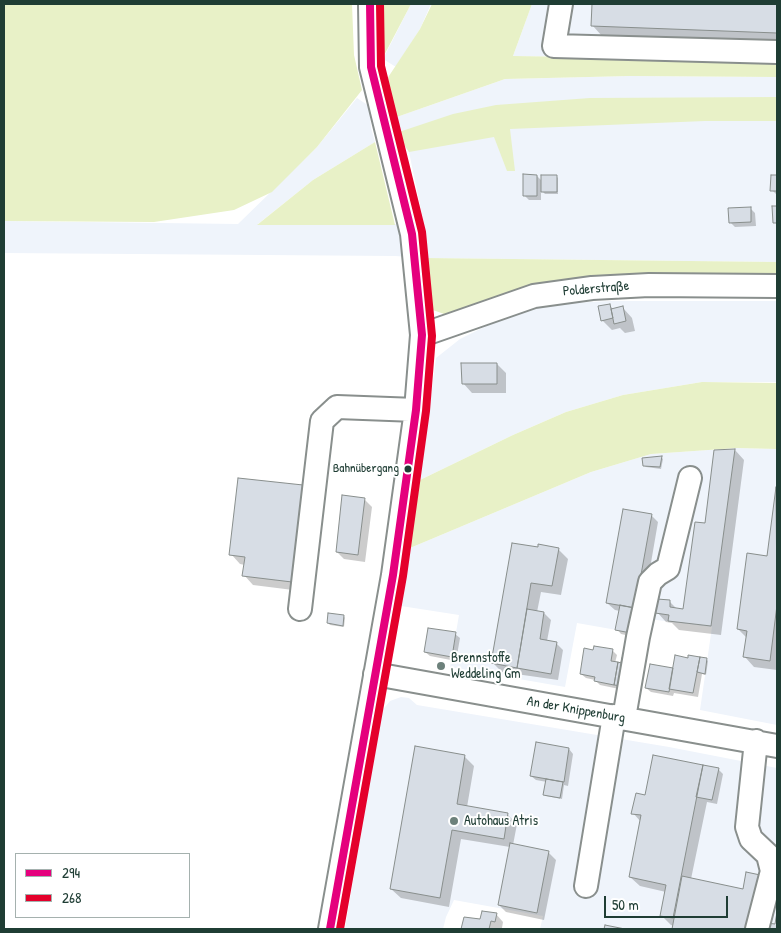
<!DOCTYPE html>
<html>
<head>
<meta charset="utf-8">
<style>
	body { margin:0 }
	#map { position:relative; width:781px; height:933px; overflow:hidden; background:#fff; font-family:"Patrick Hand",sans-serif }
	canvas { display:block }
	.frame { position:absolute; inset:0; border:5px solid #1f3d34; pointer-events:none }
	.legend { position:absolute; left:15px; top:853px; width:175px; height:65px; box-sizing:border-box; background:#fff; border:1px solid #a5b1ae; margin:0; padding:6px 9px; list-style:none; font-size:15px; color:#1f3d34 }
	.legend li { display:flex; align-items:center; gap:10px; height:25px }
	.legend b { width:25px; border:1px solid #a5b1ae }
	.scale { position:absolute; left:604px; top:896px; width:124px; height:22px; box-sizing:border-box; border:2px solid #1f3d34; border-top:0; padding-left:6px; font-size:15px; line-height:18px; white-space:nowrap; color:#1f3d34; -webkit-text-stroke:4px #fff; paint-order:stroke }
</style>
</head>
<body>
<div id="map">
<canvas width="781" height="933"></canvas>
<div class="frame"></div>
<ul class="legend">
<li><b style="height:6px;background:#e5007d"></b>294</li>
<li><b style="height:6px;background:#e4002b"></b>268</li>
</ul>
<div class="scale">50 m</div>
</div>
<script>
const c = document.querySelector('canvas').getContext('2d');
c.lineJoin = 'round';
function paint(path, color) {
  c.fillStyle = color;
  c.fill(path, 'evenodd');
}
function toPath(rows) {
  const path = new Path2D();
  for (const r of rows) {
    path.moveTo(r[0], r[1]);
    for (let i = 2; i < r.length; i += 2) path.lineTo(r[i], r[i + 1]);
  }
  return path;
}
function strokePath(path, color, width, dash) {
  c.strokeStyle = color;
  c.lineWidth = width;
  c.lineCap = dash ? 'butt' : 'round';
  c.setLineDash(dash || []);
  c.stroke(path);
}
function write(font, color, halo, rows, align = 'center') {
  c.font = font + ' "Patrick Hand",sans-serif';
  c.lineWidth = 4;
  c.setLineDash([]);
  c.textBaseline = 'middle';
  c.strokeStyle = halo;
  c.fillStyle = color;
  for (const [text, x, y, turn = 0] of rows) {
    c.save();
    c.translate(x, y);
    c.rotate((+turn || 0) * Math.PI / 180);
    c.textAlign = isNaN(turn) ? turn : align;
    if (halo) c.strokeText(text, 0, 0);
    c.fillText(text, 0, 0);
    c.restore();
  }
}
paint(toPath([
	[411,4,431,4,420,29,396,67,383,59],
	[532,4,777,4,777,60,513,56],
	[630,76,777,77,777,262,424,258,395,256,4,253,4,221,238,224,317,147,357,98,369,106,371,128,375,142,313,180,258,224,424,224,409,152,396,133,391,119,505,79],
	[610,301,777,301,777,382,702,382,623,395,566,412,513,435,420,480,436,358,460,339,496,321,551,304],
	[737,448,777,449,777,725,700,710,712,627,649,619,645,635,577,623,565,687,450,667,459,615,401,606,410,548,591,472,651,454],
	[401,697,409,698,417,705,669,747,777,768,777,929,540,929,543,916,454,900,446,917,443,929,345,929,381,712,390,701]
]), '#eff4fb');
paint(toPath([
	[4,4,352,4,354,55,362,90,317,147,272,192,234,210,154,222,4,221],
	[378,4,411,4,378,67],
	[432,4,532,4,513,56,777,60,777,77,630,76,505,79,391,119,381,88,420,29],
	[777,97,777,121,705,121,510,129,515,171,507,171,494,137,409,152,396,133,453,114,496,105,590,98],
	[375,142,395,225,257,225,313,180],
	[424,258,777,262,777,279,523,288,444,314,433,310,427,303],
	[702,382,777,383,777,449,737,448,651,454,591,472,410,548,420,480,513,435,566,412,623,395]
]), '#e8f1c7');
paint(toPath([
	[594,4,777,4,777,42,602,36,593,26],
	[537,176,543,182,556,176,558,178,558,194,545,194,541,190,541,200,529,200,524,195],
	[772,176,777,176,777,195,772,190],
	[750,208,755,213,756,226,735,227,730,222],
	[609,305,614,310,623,308,632,318,635,331,625,333,620,328,612,330,602,320],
	[497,364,506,373,506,393,472,393,463,383],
	[735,450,744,460,721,635,679,630,672,623,666,622,657,612,670,602,677,609,684,610,706,525],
	[661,457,663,459,661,469,646,467,644,465],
	[302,486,312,496,301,591,253,585,244,575,245,565,240,564,231,554],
	[777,489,777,670,754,667,745,657,747,638,738,629,768,558],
	[364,499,372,507,365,562,344,559,337,552],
	[651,515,658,522,642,615,635,637,621,634,617,629,620,611,615,610,607,603],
	[539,549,558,549,568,559,561,595,541,592,537,612,544,613,551,620,547,641,556,643,563,650,558,680,502,672,493,663],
	[344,616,345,618,344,627,330,625,328,623],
	[455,634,460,638,456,661,430,656,425,652],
	[612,650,617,655,615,663,619,689,600,685,595,680,586,678,581,674,594,651],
	[689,659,706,659,708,661,706,675,702,674,698,697,674,693,673,696,651,692,646,688],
	[569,749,573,754,568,786,564,785,562,799,546,796,544,794,547,782,536,780,531,776],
	[464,756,474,766,467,807,507,814,517,824,513,845,549,853,556,860,544,920,506,912,499,905,510,847,461,839,449,907,401,898,391,889],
	[718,769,723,774,717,804,707,802,691,879,760,929,673,929,674,926,671,925,661,915,666,892,640,886,630,877,641,822,633,813,646,796],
	[496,914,503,922,502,928,463,929,465,918,482,921]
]), '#0003');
const building = toPath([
	[592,4,777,4,777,33,591,26,592,4],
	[523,174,537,175,537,196,523,196,523,174],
	[541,175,557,175,557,192,541,192,541,175],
	[771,175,777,175,777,191,770,191,771,175],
	[772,206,777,206,777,223,773,223,772,206],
	[751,207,751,222,729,223,728,208,751,207],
	[610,304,613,318,601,321,598,306,610,304],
	[623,306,626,321,614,324,611,309,623,306],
	[461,363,497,363,497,384,462,384,461,363],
	[735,449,711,626,668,621,669,615,655,613,657,599,670,600,670,607,683,609,695,522,705,523,714,450,735,449],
	[662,456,660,467,643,466,642,458,662,456],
	[238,478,303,485,292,582,242,576,245,557,229,555,238,478],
	[776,487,777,605,770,661,743,657,747,631,737,629,747,553,767,556,776,487],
	[342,495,365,498,358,555,336,552,342,495],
	[623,509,652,514,635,608,606,603,623,509],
	[512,543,538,547,538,544,559,548,552,586,531,583,517,668,491,663,512,543],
	[620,605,635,608,631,633,615,630,620,605],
	[527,609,544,612,540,639,557,642,551,674,517,668,527,609],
	[328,613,344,615,343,626,327,623,328,613],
	[428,628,456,632,452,657,424,652,428,628],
	[594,646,613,649,611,661,618,662,614,685,594,681,595,677,580,674,584,648,593,650,594,646],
	[675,655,688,658,688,655,700,657,693,693,669,689,675,655],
	[700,657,707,658,705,674,697,672,700,657],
	[622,658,626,658,622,686,614,685,618,662,621,663,622,658],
	[650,664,673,668,669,692,645,688,650,664],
	[536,742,569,748,564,782,530,776,536,742],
	[415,746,465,755,457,804,508,813,504,839,452,830,440,898,390,889,415,746],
	[653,755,703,765,673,918,660,916,666,885,629,877,641,815,631,814,636,793,645,795,653,755],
	[703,765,719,768,712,800,696,797,703,765],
	[546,779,563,782,560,798,543,795,546,779],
	[510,843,549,851,537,913,498,905,510,843],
	[746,872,765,876,749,929,672,929,682,876,743,889,746,872],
	[482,911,497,913,495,922,491,921,489,929,461,929,464,917,480,919,482,911],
	[777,912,777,929,766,929,767,923,775,924,777,912],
	[605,925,625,929,604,929,605,925]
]);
paint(building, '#d7dde5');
strokePath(building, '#898f8d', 1);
const minor = toPath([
	[561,4,554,46,777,52],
	[422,335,534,296,592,288,649,285,777,286],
	[300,609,322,421,337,407,416,410],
	[375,674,777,746],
	[624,718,638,637,650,582,658,574,668,568,690,478],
	[756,741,747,827,751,839,768,855,772,871,757,929],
	[586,886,614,716],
	[330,929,393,575,416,410,422,335,412,234,371,67,370,4]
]);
strokePath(minor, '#898f8d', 26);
strokePath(minor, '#fff', 22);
strokePath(toPath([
	[330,929,393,575,416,410,422,335,412,234,371,67,370,4]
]), '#e5007d', 8);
strokePath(toPath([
	[340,929,403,576,426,411,432,336,422,232,381,66,380,4]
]), '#e4002b', 8);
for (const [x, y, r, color] of [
	[408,469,4.5,"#1f3d34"],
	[441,666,5,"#6d817b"],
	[454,821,5,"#6d817b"]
]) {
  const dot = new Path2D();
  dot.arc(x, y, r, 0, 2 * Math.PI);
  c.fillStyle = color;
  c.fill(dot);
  strokePath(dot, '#fff', 2);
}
write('13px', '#1f3d34', '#fff', [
	["Bahnübergang",399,469]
], 'right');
write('14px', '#1f3d34', '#fff', [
	["Polderstraße",596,289,-5],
	["An der Knippenburg",576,710,10]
]);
write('14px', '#1f3d34', '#fff', [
	["Brennstoffe",451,658],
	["Weddeling Gm",451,674],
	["Autohaus Atris",464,821]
], 'left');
</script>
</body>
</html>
